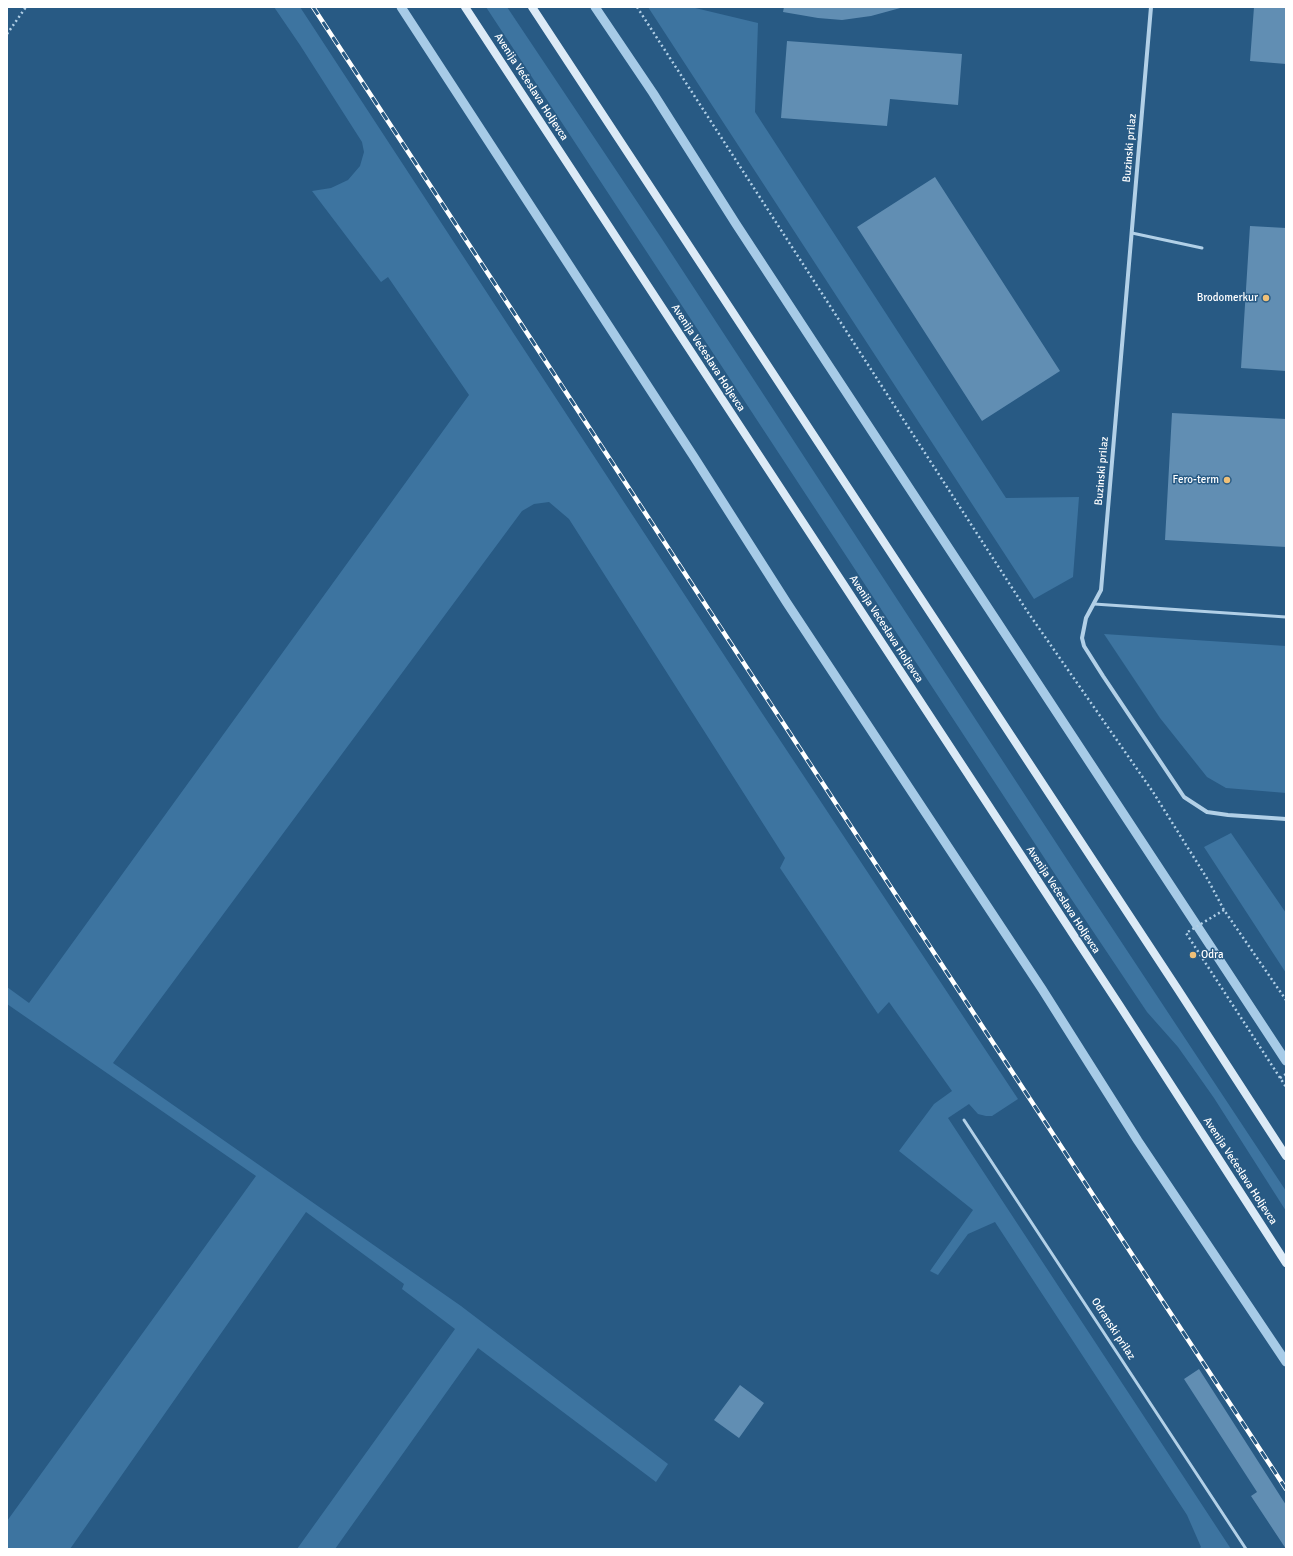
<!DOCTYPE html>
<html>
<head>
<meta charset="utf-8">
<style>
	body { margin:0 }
	#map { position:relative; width:1293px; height:1556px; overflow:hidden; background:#285a84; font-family:Signika,sans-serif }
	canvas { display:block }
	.frame { position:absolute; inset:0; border:8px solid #fff; pointer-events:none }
</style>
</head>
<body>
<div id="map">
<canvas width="1293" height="1556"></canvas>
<div class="frame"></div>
</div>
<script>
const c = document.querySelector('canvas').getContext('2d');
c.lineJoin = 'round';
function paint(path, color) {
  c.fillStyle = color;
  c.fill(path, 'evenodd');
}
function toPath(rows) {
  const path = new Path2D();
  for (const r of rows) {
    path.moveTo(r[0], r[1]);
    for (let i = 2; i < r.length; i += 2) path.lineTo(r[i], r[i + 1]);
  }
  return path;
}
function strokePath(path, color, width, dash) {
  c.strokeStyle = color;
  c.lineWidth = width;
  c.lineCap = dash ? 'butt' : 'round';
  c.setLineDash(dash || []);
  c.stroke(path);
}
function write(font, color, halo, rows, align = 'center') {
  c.font = font + ' Signika,sans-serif';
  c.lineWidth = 3;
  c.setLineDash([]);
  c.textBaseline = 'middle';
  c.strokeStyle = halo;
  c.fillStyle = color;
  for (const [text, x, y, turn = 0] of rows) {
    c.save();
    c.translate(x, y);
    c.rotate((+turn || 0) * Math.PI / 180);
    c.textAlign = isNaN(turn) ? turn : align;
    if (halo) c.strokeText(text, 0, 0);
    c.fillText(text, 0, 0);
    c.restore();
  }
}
paint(toPath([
	[274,7,300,7,760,710,1018,1099,992,1116,986,1116,978,1114,969,1104,948,1118,1231,1549,1199,1549,1201,1547,1187,1515,995,1222,968,1234,938,1275,930,1271,973,1210,899,1151,934,1104,952,1091,889,1002,878,1014,780,868,785,858,569,519,549,502,534,504,522,511,113,1063,461,1306,668,1464,656,1482,478,1348,335,1549,297,1549,455,1329,402,1289,404,1284,306,1212,70,1549,7,1549,7,1521,256,1176,7,1004,7,987,29,1003,469,395,388,277,381,282,312,191,331,188,348,180,360,166,364,152,362,142,300,45],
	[486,7,507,7,662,239,1085,887,1286,1191,1286,1211,1214,1098,1178,1047,1147,1012,1066,891],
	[648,7,691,7,758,23,755,112,1006,498,1079,497,1073,577,1034,599],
	[1104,634,1286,646,1286,793,1226,788,1207,777,1160,718],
	[1231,833,1286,913,1286,973,1204,847]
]), '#3d74a0');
strokePath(toPath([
	[401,7,694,457,787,603,1042,989,1138,1141,1286,1362],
	[595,7,653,93,736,224,829,366,1286,1061]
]), '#a7cbe7', 9);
paint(toPath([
	[784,7,904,7,871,16,842,20,818,18,783,12],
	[1254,7,1286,7,1286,64,1250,61],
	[787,41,962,54,958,105,890,99,887,126,781,118],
	[935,177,1060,371,982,421,857,227],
	[1250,226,1286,228,1286,371,1241,368],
	[1172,413,1286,419,1286,547,1165,540],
	[1199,1369,1286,1505,1286,1549,1251,1496,1257,1492,1184,1379],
	[740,1385,764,1403,739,1438,714,1420]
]), '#618eb3');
strokePath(toPath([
	[637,7,1027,611,1153,792,1208,880,1224,910,1286,1000],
	[7,34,26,7],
	[1224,910,1186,933,1286,1087],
	[1280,1078,1286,1074]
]), '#b2d0e7', 2.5, [2, 3]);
strokePath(toPath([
	[1132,233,1202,248],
	[1094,604,1286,617],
	[964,1120,1246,1549]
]), '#b2d0e7', 3);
strokePath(toPath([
	[1151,7,1101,590,1086,618,1082,638,1084,646,1103,676,1184,797,1207,812,1228,815,1286,819]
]), '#b2d0e7', 4);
strokePath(toPath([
	[465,7,1120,1006,1286,1263],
	[532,7,1177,988,1286,1156]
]), '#dceaf6', 8);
const rail = toPath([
	[313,7,1286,1489]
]);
strokePath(rail, '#fff', 4.5);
strokePath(rail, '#285a84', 3, [9]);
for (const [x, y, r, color] of [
	[1266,298,4,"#efc078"],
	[1227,480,4,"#efc078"],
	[1193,955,4,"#efc078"]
]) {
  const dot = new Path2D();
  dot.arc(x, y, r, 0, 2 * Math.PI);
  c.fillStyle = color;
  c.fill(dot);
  strokePath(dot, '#285a84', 1.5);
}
write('11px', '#fff', '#285a84', [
	["Avenija Većeslava Holjevca",531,87,57],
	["Buzinski prilaz",1130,148,-85],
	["Avenija Većeslava Holjevca",708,358,57],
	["Buzinski prilaz",1102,471,-85],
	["Avenija Većeslava Holjevca",886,629,57],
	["Avenija Većeslava Holjevca",1063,900,57],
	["Avenija Većeslava Holjevca",1240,1171,57],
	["Odranski prilaz",1113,1329,57]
]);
write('11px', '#fff', '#285a84', [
	["Brodomerkur",1258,298],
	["Fero-term",1219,480],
	["Odra",1201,955,"left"]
], 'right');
</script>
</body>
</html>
